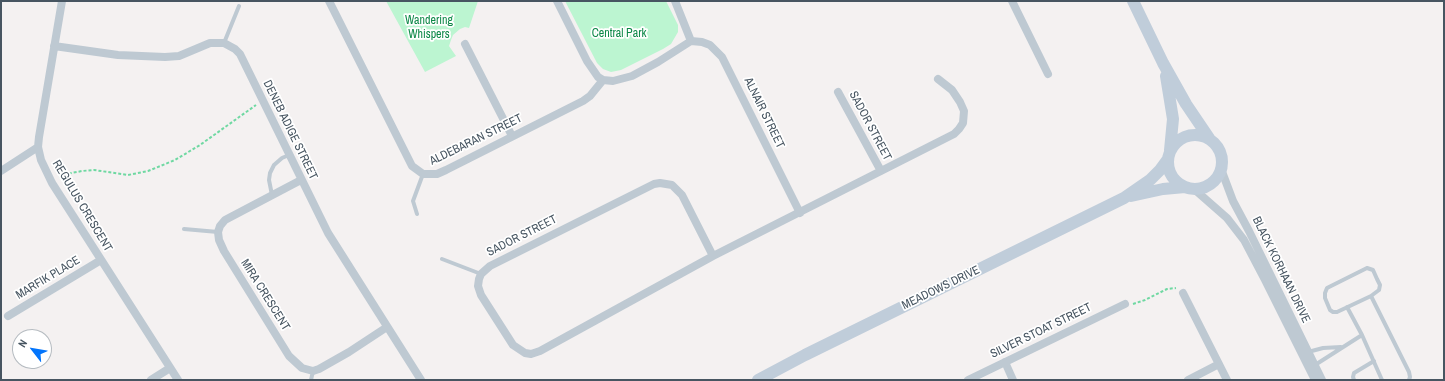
<!DOCTYPE html>
<html>
<head>
<meta charset="utf-8">
<style>
	body { margin:0 }
	#map { position:relative; width:1445px; height:381px; overflow:hidden; background:#f4f1f1; font-family:"Archivo Narrow",sans-serif }
	canvas { display:block }
	.frame { position:absolute; inset:0; border:2px solid #475561; pointer-events:none }
	.north { position:absolute; left:12px; top:329px; width:40px; height:40px; box-sizing:border-box; background:#fff; border:1px solid #b5bbc0; border-radius:50%; rotate:301deg; font-size:11px; font-weight:700; line-height:16px; text-align:center; color:#475561 }
	.north::after { content:''; display:block; margin:auto; width:14px; height:18px; background:#0375fc; clip-path:polygon(50% 0,100% 100%,50% 72%,0 100%) }
</style>
</head>
<body>
<div id="map">
<canvas width="1445" height="381"></canvas>
<div class="frame"></div>
<div class="north">N</div>
</div>
<script>
const c = document.querySelector('canvas').getContext('2d');
c.lineJoin = 'round';
function paint(path, color) {
  c.fillStyle = color;
  c.fill(path, 'evenodd');
}
function toPath(rows) {
  const path = new Path2D();
  for (const r of rows) {
    if (r.length === 3) {
      path.moveTo(r[0] + r[2], r[1]);
      path.arc(r[0], r[1], r[2], 0, 2 * Math.PI);
      continue;
    }
    path.moveTo(r[0], r[1]);
    for (let i = 2; i < r.length; i += 2) path.lineTo(r[i], r[i + 1]);
  }
  return path;
}
function strokePath(path, color, width, dash) {
  c.strokeStyle = color;
  c.lineWidth = width;
  c.lineCap = dash ? 'butt' : 'round';
  c.setLineDash(dash || []);
  c.stroke(path);
}
function write(font, color, halo, rows, align = 'center') {
  c.font = font + ' "Archivo Narrow",sans-serif';
  c.lineWidth = 3.5;
  c.setLineDash([]);
  c.textBaseline = 'middle';
  c.strokeStyle = halo;
  c.fillStyle = color;
  for (const [text, x, y, turn = 0] of rows) {
    c.save();
    c.translate(x, y);
    c.rotate((+turn || 0) * Math.PI / 180);
    c.textAlign = isNaN(turn) ? turn : align;
    if (halo) c.strokeText(text, 0, 0);
    c.fillText(text, 0, 0);
    c.restore();
  }
}
paint(toPath([
	[386,1,478,1,469,28,465,27,460,29,453,35,451,40,449,46,456,56,425,72],
	[565,1,666,1,678,25,678,32,671,44,663,49,621,70,611,72,603,69,597,63]
]), '#bcf5d1');
strokePath(toPath([
	[60,178,66,174,82,171,94,170,128,175,148,171,175,160,200,145,256,105],
	[1133,304,1145,300,1167,289,1176,288]
]), '#6fd8a2', 2, [3, 2]);
strokePath(toPath([
	[224,43,239,6],
	[272,195,269,180,270,173,274,165,282,158,289,155],
	[417,214,413,201,423,174],
	[184,229,218,232],
	[442,259,481,274],
	[1367,268,1373,270,1377,279,1380,285,1379,290,1371,296,1337,312,1333,312,1330,310,1325,298,1325,293,1327,288,1367,268],
	[1371,296,1409,372,1410,377,1409,380],
	[1362,335,1382,380],
	[1308,352,1323,348,1341,347],
	[1315,365,1362,335,1347,307],
	[311,380,313,371],
	[1354,380,1353,377,1354,373,1374,361]
]), '#bec9d2', 4);
strokePath(toPath([
	[62,1,39,137,38,147,41,160,52,183,178,380],
	[329,1,412,166,423,174,437,174,446,170,583,101,590,96,603,80],
	[557,1,587,61,598,77,603,80,613,81,632,76,658,62,691,41],
	[675,1,691,41],
	[1012,1,1048,74],
	[691,41,702,42,710,45,722,57,800,213],
	[465,44,512,136],
	[54,46,118,55,165,57,179,56,210,43,224,43,235,49,240,54,328,233,421,380],
	[838,92,881,171],
	[1221,169,1233,201,1249,231,1322,380],
	[1,171,38,147],
	[301,180,225,220,220,226,218,232,219,240,224,251,289,356,302,368,313,371,319,369,349,352,387,327],
	[1194,189,1227,218,1244,240,1265,280,1315,380],
	[713,256,682,195,672,185,660,183,654,184,490,266,481,274,479,279,478,286,481,295,513,345,525,353,531,354,540,351,713,256,954,134,959,129,963,123,964,111,960,102,952,90,938,79],
	[1183,293,1227,380],
	[8,316,101,260],
	[1005,362,1013,380],
	[151,380,170,368],
	[968,380,1125,304],
	[1188,380,1219,364]
]), '#bec9d2', 8);
strokePath(toPath([
	[1133,1,1163,63,1186,104,1209,138],
	[1166,76,1173,119,1170,150],
	[1195,162,27],
	[1131,196,1163,189,1185,187],
	[758,380,805,355,1124,198,1150,180,1160,170,1168,159]
]), '#c0cdda', 12);
write('12px', '#0c8847', '#fff', [
	["Wandering",429,21],
	["Whispers",429,35],
	["Central Park",619,34]
]);
write('12px', '#475561', '#fff', [
	["ALNAIR STREET",764,113,64],
	["SADOR STREET",870,126,62],
	["DENEB ADIGE STREET",290,130,64],
	["ALDEBARAN STREET",476,140,-26],
	["REGULUS CRESCENT",82,206,59],
	["SADOR STREET",522,236,-27],
	["BLACK KORHAAN DRIVE",1281,270,64],
	["MARFIK PLACE",48,278,-31],
	["MEADOWS DRIVE",941,288,-26],
	["MIRA CRESCENT",265,295,58],
	["SILVER STOAT STREET",1041,331,-26]
]);
</script>
</body>
</html>
